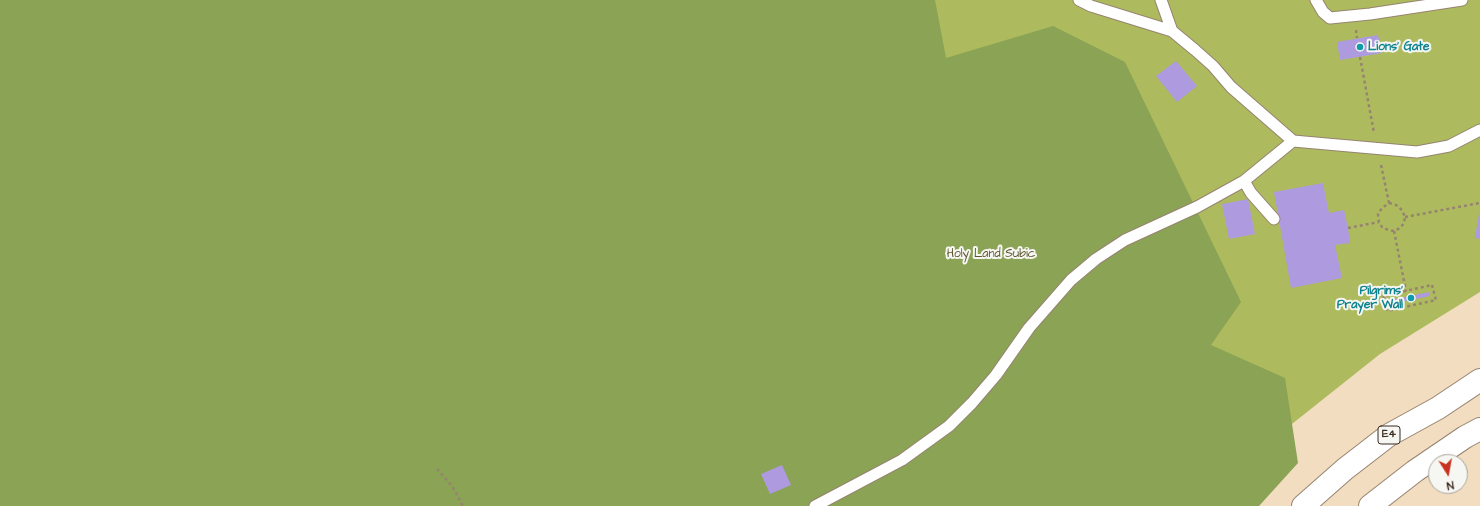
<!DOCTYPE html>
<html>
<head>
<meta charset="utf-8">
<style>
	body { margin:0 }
	#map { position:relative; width:1480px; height:506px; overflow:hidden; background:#f2ddc1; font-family:"Architects Daughter",sans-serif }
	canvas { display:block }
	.north { position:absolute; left:1428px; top:454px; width:40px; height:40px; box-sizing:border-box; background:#f6f6f2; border:1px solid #aba49d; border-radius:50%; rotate:169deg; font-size:11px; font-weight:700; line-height:16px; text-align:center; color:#3b2a1e }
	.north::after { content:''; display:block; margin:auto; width:14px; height:18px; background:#c8321e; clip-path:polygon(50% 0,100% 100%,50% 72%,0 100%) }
</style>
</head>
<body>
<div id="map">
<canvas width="1480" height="506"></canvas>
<div class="north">N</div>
</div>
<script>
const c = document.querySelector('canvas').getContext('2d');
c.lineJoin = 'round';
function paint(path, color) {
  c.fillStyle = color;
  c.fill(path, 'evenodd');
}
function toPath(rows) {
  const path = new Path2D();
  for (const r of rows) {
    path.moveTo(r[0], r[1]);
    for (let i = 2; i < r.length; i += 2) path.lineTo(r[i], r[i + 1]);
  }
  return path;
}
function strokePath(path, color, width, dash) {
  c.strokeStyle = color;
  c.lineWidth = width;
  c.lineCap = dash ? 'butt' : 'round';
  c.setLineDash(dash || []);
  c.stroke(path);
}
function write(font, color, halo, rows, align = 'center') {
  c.font = font + ' "Architects Daughter",sans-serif';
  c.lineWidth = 4;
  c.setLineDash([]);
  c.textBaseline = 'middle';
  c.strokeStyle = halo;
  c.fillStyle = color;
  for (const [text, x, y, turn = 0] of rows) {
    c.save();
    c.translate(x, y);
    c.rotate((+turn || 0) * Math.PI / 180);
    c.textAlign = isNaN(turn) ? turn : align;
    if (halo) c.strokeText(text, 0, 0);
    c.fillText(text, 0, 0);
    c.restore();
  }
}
paint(toPath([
	[741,0,1480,0,1480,292,1380,354,1219,482,63,506]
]), '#adbb5e');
paint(toPath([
	[0,0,935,0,946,58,1053,26,1125,62,1241,302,1211,345,1285,378,1298,463,1259,506,0,506]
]), '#8aa355');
paint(toPath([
	[1378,35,1382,53,1340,60,1337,42],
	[1176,61,1197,86,1177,102,1156,76],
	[1323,183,1329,213,1344,210,1348,228,1350,243,1335,245,1342,278,1291,288,1274,192],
	[1248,199,1255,234,1229,239,1222,204],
	[1479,214,1480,214,1480,239,1475,238],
	[1429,292,1430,296,1392,304,1391,300],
	[782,465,791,485,770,494,761,474]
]), '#ae9adf');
const lane = toPath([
	[1079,0,1091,6,1172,31],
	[1161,0,1172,31,1195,50,1213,66,1231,87,1293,141,1417,152,1449,146,1480,130],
	[1316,0,1323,12,1330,18,1370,14,1462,0],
	[1244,181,1251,193,1274,219],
	[815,506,902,460,949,426,972,403,996,375,1029,328,1071,280,1096,259,1125,240,1197,207,1244,181,1293,141]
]);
const highway = toPath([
	[1303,506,1345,469,1389,435,1438,408,1480,380],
	[1370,506,1415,471,1465,437,1480,429]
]);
strokePath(lane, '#968470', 13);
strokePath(highway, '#968470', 24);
strokePath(toPath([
	[1356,30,1357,38],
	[1360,57,1374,133],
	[1381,165,1389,203],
	[1389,203,1396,205,1402,210,1405,217,1404,223,1400,228,1394,231,1388,230,1382,227,1379,222,1378,214,1382,208,1389,203],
	[1405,217,1480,203],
	[1348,228,1379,222],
	[1394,231,1406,291],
	[1432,285,1436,300,1387,311,1383,296,1432,285],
	[437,469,452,486,463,506]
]), '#968470', 2.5, [3, 3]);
strokePath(lane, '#fff', 11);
strokePath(highway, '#fff', 22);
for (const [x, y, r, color] of [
	[1360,47,4,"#0f9aa8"],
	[1411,298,4,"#0f9aa8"]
]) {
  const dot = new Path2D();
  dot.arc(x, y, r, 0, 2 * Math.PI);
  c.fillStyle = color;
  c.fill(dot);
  strokePath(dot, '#f6f6f2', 1.5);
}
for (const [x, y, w] of [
	[1389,435,22]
]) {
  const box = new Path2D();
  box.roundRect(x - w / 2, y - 9, w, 18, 3);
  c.fillStyle = '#f6f6f2';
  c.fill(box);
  strokePath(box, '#3b2a1e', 1);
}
write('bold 11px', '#3b2a1e', null, [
	["E4",1389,435]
]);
write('bold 12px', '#0d838f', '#f6f6f2', [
	["Lions' Gate",1368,47],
	["Pilgrims'",1403,291,"right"],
	["Prayer Wall",1403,305,"right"]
], 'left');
write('12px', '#5d5631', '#f6f6f2', [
	["Holy Land Subic",991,254]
]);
</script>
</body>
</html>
